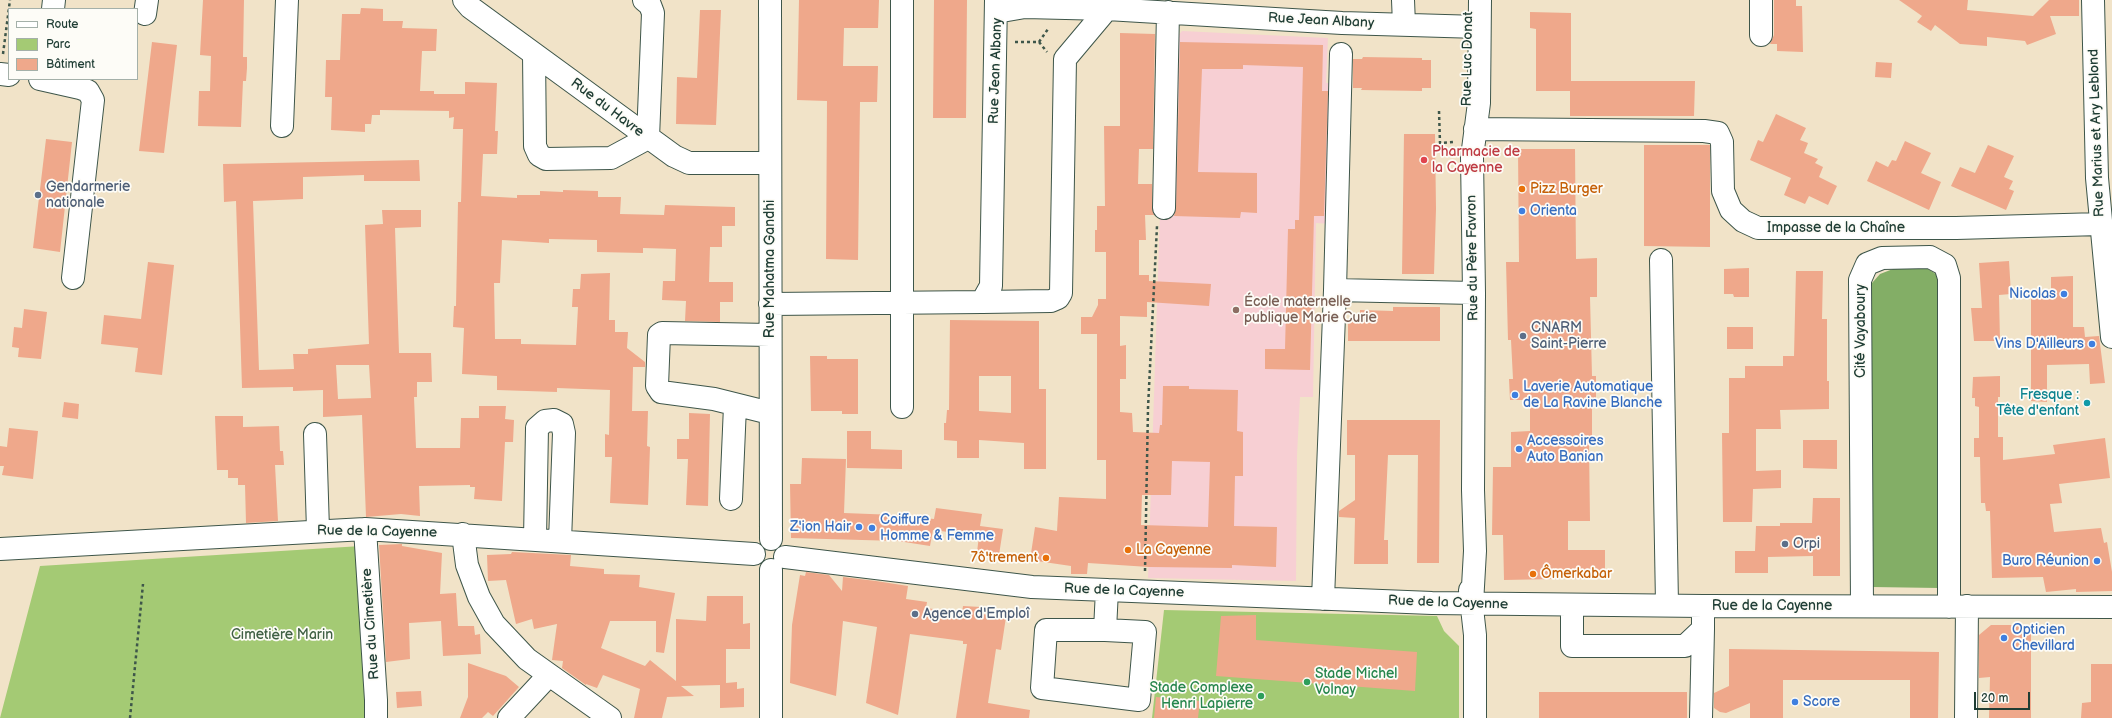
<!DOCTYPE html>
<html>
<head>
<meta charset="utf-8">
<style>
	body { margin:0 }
	#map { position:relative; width:2112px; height:718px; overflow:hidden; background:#f1e3c8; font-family:"Balsamiq Sans",sans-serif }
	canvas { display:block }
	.legend { position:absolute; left:8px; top:8px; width:130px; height:72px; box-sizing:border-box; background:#fdfcf7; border:1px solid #a4b0a9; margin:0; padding:5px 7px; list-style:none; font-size:12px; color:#1f3d34 }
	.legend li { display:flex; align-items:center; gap:8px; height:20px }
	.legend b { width:20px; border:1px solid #a4b0a9 }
	.scale { position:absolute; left:1974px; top:692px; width:56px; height:18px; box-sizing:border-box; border:2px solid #1f3d34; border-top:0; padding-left:5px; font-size:12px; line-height:14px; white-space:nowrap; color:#1f3d34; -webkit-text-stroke:3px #fdfcf7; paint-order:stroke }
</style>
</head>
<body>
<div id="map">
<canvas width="2112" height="718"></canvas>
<ul class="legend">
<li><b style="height:5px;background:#fff"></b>Route</li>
<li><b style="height:11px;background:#a4ca74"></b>Parc</li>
<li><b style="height:11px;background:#efa88b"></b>Bâtiment</li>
</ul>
<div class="scale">20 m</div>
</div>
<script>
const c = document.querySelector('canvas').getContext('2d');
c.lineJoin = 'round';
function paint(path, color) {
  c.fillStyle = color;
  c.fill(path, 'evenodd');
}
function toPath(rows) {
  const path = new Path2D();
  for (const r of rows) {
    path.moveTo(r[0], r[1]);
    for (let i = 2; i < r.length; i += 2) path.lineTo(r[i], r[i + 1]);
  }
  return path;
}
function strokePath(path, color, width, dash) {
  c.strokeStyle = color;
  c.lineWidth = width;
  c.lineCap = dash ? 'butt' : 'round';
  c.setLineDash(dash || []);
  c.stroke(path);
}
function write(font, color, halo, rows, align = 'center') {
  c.font = font + ' "Balsamiq Sans",sans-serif';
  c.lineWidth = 3.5;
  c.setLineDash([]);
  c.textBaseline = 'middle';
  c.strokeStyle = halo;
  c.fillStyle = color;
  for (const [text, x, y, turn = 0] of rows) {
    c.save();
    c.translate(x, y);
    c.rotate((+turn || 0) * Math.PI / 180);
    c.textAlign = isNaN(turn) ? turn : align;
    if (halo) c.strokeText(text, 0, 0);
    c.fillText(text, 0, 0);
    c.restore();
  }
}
paint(toPath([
	[1182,31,1328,38,1326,83,1335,83,1331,224,1316,223,1313,397,1300,397,1297,455,1296,581,1148,578,1160,213,1175,39]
]), '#f7cfd3');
paint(toPath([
	[361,546,370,718,0,718,40,566],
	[1164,610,1437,616,1444,631,1459,646,1459,718,1152,718]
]), '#a4ca74');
paint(toPath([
	[1893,269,1928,269,1936,274,1939,284,1939,588,1872,587,1872,283,1880,274]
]), '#83ae66');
paint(toPath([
	[203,0,244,0,243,57,247,57,247,68,246,81,243,81,241,127,198,126,199,91,210,91,211,56,200,55],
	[799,0,879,0,878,28,844,28,843,66,878,66,877,102,860,102,858,260,826,259,827,101,797,100],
	[934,0,967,0,966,118,933,118],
	[1774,0,1796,0,1796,6,1802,6,1803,52,1777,51,1777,44,1770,44,1774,35],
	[1899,0,1968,0,1967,10,2033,16,2049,0,2079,0,2079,16,2050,16,2056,34,2027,45,2025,41,1987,37,1987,46,1960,44,1935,25,1931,31,1917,22,1922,16],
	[361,8,383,9,383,21,403,21,402,28,437,29,436,51,422,51,420,91,434,91,434,94,465,94,465,82,497,83,495,131,498,131,497,154,483,154,481,196,517,198,517,195,540,195,540,191,563,192,563,190,598,191,598,197,621,197,620,214,664,215,665,205,735,207,735,226,722,226,722,247,710,247,709,282,733,282,733,302,720,302,720,322,685,321,686,301,662,300,663,281,675,281,676,249,643,248,643,253,597,252,597,240,549,239,549,243,502,240,500,283,494,283,495,339,521,339,521,344,576,345,578,307,572,307,573,289,580,289,581,274,610,273,609,320,615,320,615,332,628,332,627,348,645,362,645,367,633,367,632,411,648,411,647,446,650,447,648,505,610,503,612,457,605,457,605,434,609,435,610,390,557,388,557,392,497,390,497,376,462,374,464,328,453,327,454,306,456,306,458,202,461,202,463,129,453,129,454,117,449,118,449,111,380,110,380,115,372,115,371,124,365,124,365,132,331,130,332,97,325,97,326,60,340,60,342,14,360,14],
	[700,10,721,10,716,125,676,124,677,77,697,78],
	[1530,12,1571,13,1571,81,1695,81,1694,116,1570,116,1570,91,1536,91,1536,29,1530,28],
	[1120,33,1155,34,1153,149,1139,149,1138,184,1152,184,1152,208,1154,215,1145,215,1146,240,1139,240,1139,275,1149,275,1149,281,1211,284,1209,306,1147,302,1147,317,1120,316,1120,346,1126,345,1126,379,1120,379,1120,412,1132,413,1133,432,1159,433,1160,425,1162,425,1163,386,1189,386,1189,389,1238,390,1237,431,1243,432,1243,476,1235,476,1234,526,1277,527,1276,567,1232,565,1232,568,1149,567,1088,563,1087,574,1071,574,1071,566,1030,560,1035,527,1057,531,1059,497,1106,499,1106,460,1097,460,1097,334,1081,334,1081,317,1092,317,1098,305,1098,299,1106,299,1106,252,1095,252,1095,230,1097,230,1097,206,1105,206,1104,126,1120,126],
	[1172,461,1210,462,1208,527,1141,525,1142,495,1171,495],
	[152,42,177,45,164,153,139,151],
	[1180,42,1323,45,1322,91,1328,91,1324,216,1314,216,1310,370,1265,369,1265,349,1285,349,1288,229,1295,229,1295,220,1299,220,1303,67,1243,65,1243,69,1202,69,1198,172,1257,173,1257,213,1241,212,1240,218,1174,216,1176,208],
	[1363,57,1422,58,1422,60,1431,60,1431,88,1422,88,1422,91,1361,90,1362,88,1353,88,1353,59,1362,59],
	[1876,62,1892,63,1891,78,1875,77],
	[1776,114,1806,128,1800,140,1808,143,1804,153,1818,159,1815,163,1823,167,1819,177,1837,186,1828,205,1809,196,1805,204,1784,195,1791,178,1750,160,1758,140,1763,142],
	[1404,134,1435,134,1436,209,1434,274,1402,274],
	[46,139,72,142,60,252,33,248],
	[1905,141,1931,153,1921,173,1941,182,1929,210,1867,181,1876,161,1888,167,1892,160,1896,161],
	[1644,145,1710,145,1710,247,1644,246],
	[1988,145,2014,156,2004,177,2013,181,2009,189,2014,191,2006,210,1951,186,1960,167,1975,173],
	[1518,149,1575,149,1576,259,1597,258,1597,297,1590,297,1592,376,1596,376,1596,407,1592,407,1592,444,1589,444,1590,521,1568,521,1568,550,1605,550,1605,578,1504,580,1503,535,1492,535,1493,467,1511,467,1511,432,1530,431,1530,400,1510,400,1509,379,1513,379,1511,340,1508,340,1506,262,1519,262],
	[419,160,420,181,364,181,364,175,303,177,303,199,253,201,259,370,294,369,293,354,308,354,308,349,369,344,365,225,383,224,382,210,421,210,421,227,395,228,399,353,431,353,432,382,417,382,417,397,414,397,416,448,460,448,461,418,479,418,479,406,506,406,505,419,514,420,513,442,505,442,502,501,474,499,475,487,470,487,470,485,419,486,420,516,401,514,366,517,362,415,323,417,323,390,293,391,293,387,242,388,236,201,224,202,223,164],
	[336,365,369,365,371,398,338,399],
	[2009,261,2011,294,1999,295,2000,341,1974,341,1971,308,1982,308,1979,263],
	[148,262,174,265,162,375,135,372,138,348,101,344,104,315,141,319],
	[1749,268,1749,297,1734,297,1733,294,1724,294,1724,269],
	[1796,271,1823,271,1822,319,1827,319,1827,381,1829,381,1829,409,1780,410,1781,429,1756,429,1756,471,1781,470,1781,488,1753,489,1752,522,1723,522,1722,433,1729,433,1729,378,1745,378,1745,366,1783,366,1783,356,1794,356],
	[2073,276,2073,327,2084,327,2085,337,2099,336,2105,383,2090,384,2089,364,2047,365,2047,402,2031,401,2031,295,2051,295,2051,277],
	[1393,307,1440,307,1440,341,1348,341,1348,319,1360,320,1360,310,1393,311],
	[24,309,47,312,41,359,18,357,19,348,12,347,14,327,22,328],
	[950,320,1039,321,1039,389,1046,389,1046,469,1024,469,1024,443,979,440,979,458,957,458,957,441,944,440,944,423,946,423,947,410,949,410],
	[979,376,1011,376,1011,413,979,411],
	[1727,327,1753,327,1753,349,1727,349],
	[810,356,827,356,827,359,858,359,858,414,842,414,842,411,811,411],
	[2000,376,2000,397,1998,397,1998,437,2003,437,2003,460,2055,454,2053,445,2105,438,2110,478,2059,484,2062,503,2050,504,2054,532,2101,528,2104,543,2107,542,2112,572,2112,591,2076,592,2076,589,2046,592,2043,577,1992,578,1990,511,1986,511,1985,503,1981,503,1980,457,1974,457,1974,438,1979,438,1979,407,1975,406,1975,398,1972,398,1973,377],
	[64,402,79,404,78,419,62,417],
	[689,413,710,414,708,506,686,505,688,459,677,459,677,439,689,439],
	[215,416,243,416,243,427,279,426,280,451,283,451,284,465,275,465,278,521,246,523,245,485,238,485,238,478,228,478,228,470,217,470],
	[1347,420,1440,420,1439,563,1417,563,1418,455,1388,455,1384,540,1388,540,1388,564,1354,564,1355,518,1339,517,1339,511,1355,500,1355,455,1347,455],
	[9,428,38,431,33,479,2,475,4,466,0,466,0,446,7,447],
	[847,431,871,431,871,449,902,450,902,469,847,468],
	[1803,440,1837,440,1837,469,1803,468],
	[802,458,846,459,844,513,896,515,934,519,936,508,982,514,980,526,1003,529,999,555,977,552,979,536,933,530,930,546,898,541,791,538,790,484,801,484],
	[1813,498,1840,498,1840,576,1813,576,1813,556,1768,557,1768,573,1735,573,1735,551,1755,551,1756,526,1780,526,1780,523,1812,523],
	[402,544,402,546,442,553,440,594,456,593,458,626,474,626,475,635,480,634,481,654,443,656,441,621,409,623,410,659,386,662,379,545],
	[512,552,571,555,570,566,604,569,604,574,640,575,639,587,675,593,664,653,656,652,656,621,610,621,601,648,645,666,650,660,676,681,676,619,706,621,707,596,743,596,743,624,750,623,750,649,726,649,726,683,737,682,737,689,744,688,744,707,720,708,720,685,681,686,694,696,667,697,662,718,634,718,640,689,603,675,597,688,586,684,586,685,562,668,563,661,552,660,557,624,534,629,532,619,516,624,506,580,488,581,487,555,511,554],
	[806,572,829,575,842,591,843,577,876,581,908,586,906,599,927,602,926,608,962,613,963,606,981,607,981,614,1006,617,1001,650,996,649,988,703,1030,710,1029,718,956,718,967,644,963,644,963,641,910,634,898,715,866,703,877,627,843,621,836,696,790,683,792,625,800,575,805,576],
	[1256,615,1256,640,1417,652,1415,691,1216,676,1221,616],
	[1991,625,2031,625,2031,718,1989,718,1990,677,1979,678,1979,635],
	[1729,649,1939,652,1938,718,1910,718,1910,680,1783,680,1783,718,1750,718,1750,703,1726,713,1720,712,1714,708,1714,693,1729,686],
	[468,663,506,676,519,687,493,716,488,712,482,718,460,718,468,697],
	[2091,664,2112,664,2112,718,2081,718,2082,703,2091,702],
	[421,691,422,706,397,708,396,692],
	[1539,692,1687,692,1687,718,1539,718],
	[1156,697,1200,701,1198,718,1154,718]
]), '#efa88b');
const minor = toPath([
	[464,0,470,7,674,156,689,163,770,163],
	[770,0,771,539],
	[902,0,902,407],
	[1403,0,1404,24],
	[2093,0,2097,178,2112,337],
	[53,9,54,0],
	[996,12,1025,7,1107,9,1342,23,1479,27],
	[145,14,147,0],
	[1761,35,1761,0],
	[534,54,535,146,539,155,546,159,611,158,648,138,653,13,650,5,644,0],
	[0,74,9,75],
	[40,79,80,88,88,91,93,100,73,278],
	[282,126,287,0],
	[1475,129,1704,131,1718,133,1722,142,1723,191,1731,210,1743,221,1758,228,1956,228,2100,224],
	[1164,208,1168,12],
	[1661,260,1667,604],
	[1335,290,1341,54],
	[982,302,1051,301,1058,298,1061,293,1065,59,1107,9],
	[770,304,982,302,991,286,996,0],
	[770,335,662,333,659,335,657,386,661,392,714,399,770,413],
	[315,434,318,530],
	[731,499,735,406],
	[365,529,376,700,376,718],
	[463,534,467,565,479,597,494,624,527,659,610,718],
	[535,539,537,428,545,421,554,420,562,424,564,433,560,541],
	[0,549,365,529,754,554],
	[785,557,1032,587,1432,603,1703,606,2112,607],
	[1470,590,1475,635,1475,718],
	[1323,599,1335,290,1474,293],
	[1472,604,1475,551,1473,490,1474,293,1472,157,1479,103,1480,0],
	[1572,605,1572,646,1685,646,1703,629,1703,606],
	[1862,606,1860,280,1867,264,1882,258,1930,257,1945,265,1949,278,1949,607],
	[1105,630,1145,632,1139,700,1042,688,1046,630,1105,630,1107,590],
	[509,718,549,675],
	[771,718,771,570],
	[1701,718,1703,629],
	[1966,718,1967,606]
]);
strokePath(minor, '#3e564a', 24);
strokePath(toPath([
	[1015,42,1039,42,1047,52],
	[1039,42,1048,29],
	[3,54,10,0],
	[1439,111,1440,143,1453,142],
	[1145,571,1148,408,1157,226],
	[130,718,143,584]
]), '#3e564a', 2.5, [3, 3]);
strokePath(minor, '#fff', 22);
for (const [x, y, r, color] of [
	[1424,160,4,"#e0444e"],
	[1522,189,4,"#e8710a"],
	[38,195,4,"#5c6f8a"],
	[1522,211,4,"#3f7fe0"],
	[2064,294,4,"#3f7fe0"],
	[1236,310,4,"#8d6e63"],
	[1523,336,4,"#5c6f8a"],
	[2092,344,4,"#3f7fe0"],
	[1515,395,4,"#3f7fe0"],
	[2087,403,4,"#0f9aa8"],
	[1519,449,4,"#3f7fe0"],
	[859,527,4,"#3f7fe0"],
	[872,528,4,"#3f7fe0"],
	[1785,544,4,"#5c6f8a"],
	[1128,550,4,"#e8710a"],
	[1046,558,4,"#e8710a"],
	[2097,561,4,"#3f7fe0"],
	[1533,574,4,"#e8710a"],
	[915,614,4,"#5c6f8a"],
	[2004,638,4,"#3f7fe0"],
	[1307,682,4,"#2e9e5b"],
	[1261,696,4,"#2e9e5b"],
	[1795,702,4,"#3f7fe0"]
]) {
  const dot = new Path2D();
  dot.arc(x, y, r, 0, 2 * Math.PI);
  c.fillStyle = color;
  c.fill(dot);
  strokePath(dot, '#fdfcf7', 1.5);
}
write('14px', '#1f3d34', '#fdfcf7', [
	["Rue Jean Albany",1321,21,3],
	["Rue Luc Donat",1468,59,-89],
	["Rue Jean Albany",996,71,-88],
	["Rue du Havre",607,108,37],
	["Rue Marius et Ary Leblond",2097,133,-92],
	["Impasse de la Chaîne",1836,228],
	["Rue du Père Favron",1473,258,-91],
	["Rue Mahatma Gandhi",770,269,-90],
	["Cité Vayaboury",1861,331,-90],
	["Rue de la Cayenne",377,532,1],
	["Rue de la Cayenne",1124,591,2],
	["Rue de la Cayenne",1448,603,2],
	["Rue de la Cayenne",1772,606],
	["Rue du Cimetière",371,624,-94]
]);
write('14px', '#be3a42', '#fdfcf7', [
	["Pharmacie de",1432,152],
	["la Cayenne",1432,168]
], 'left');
write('14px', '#4e5e75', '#fdfcf7', [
	["Gendarmerie",46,187],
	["nationale",46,203],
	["CNARM",1531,328],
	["Saint-Pierre",1531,344],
	["Orpi",1793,544],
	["Agence d'Emploî",923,614]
], 'left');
write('14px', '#c56008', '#fdfcf7', [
	["Pizz Burger",1530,189],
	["La Cayenne",1136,550],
	["7ô'trement",1038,558,"right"],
	["Ômerkabar",1541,574]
], 'left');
write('14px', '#366cbe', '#fdfcf7', [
	["Orienta",1530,211],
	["Nicolas",2056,294,"right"],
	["Vins D'Ailleurs",2084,344,"right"],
	["Laverie Automatique",1523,387],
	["de La Ravine Blanche",1523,403],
	["Accessoires",1527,441],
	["Auto Banian",1527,457],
	["Coiffure",880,520],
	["Homme & Femme",880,536],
	["Z'ion Hair",851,527,"right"],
	["Buro Réunion",2089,561,"right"],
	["Opticien",2012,630],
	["Chevillard",2012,646],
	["Score",1803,702]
], 'left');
write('14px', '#785e54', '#fdfcf7', [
	["École maternelle",1244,302],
	["publique Marie Curie",1244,318]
], 'left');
write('14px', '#0d838f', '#fdfcf7', [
	["Fresque :",2079,395],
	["Tête d'enfant",2079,411]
], 'right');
write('14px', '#406044', '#fdfcf7', [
	["Cimetière Marin",282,635]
]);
write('14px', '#27864d', '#fdfcf7', [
	["Stade Michel",1315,674],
	["Volnay",1315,690],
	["Stade Complexe",1253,688,"right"],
	["Henri Lapierre",1253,704,"right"]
], 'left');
</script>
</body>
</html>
